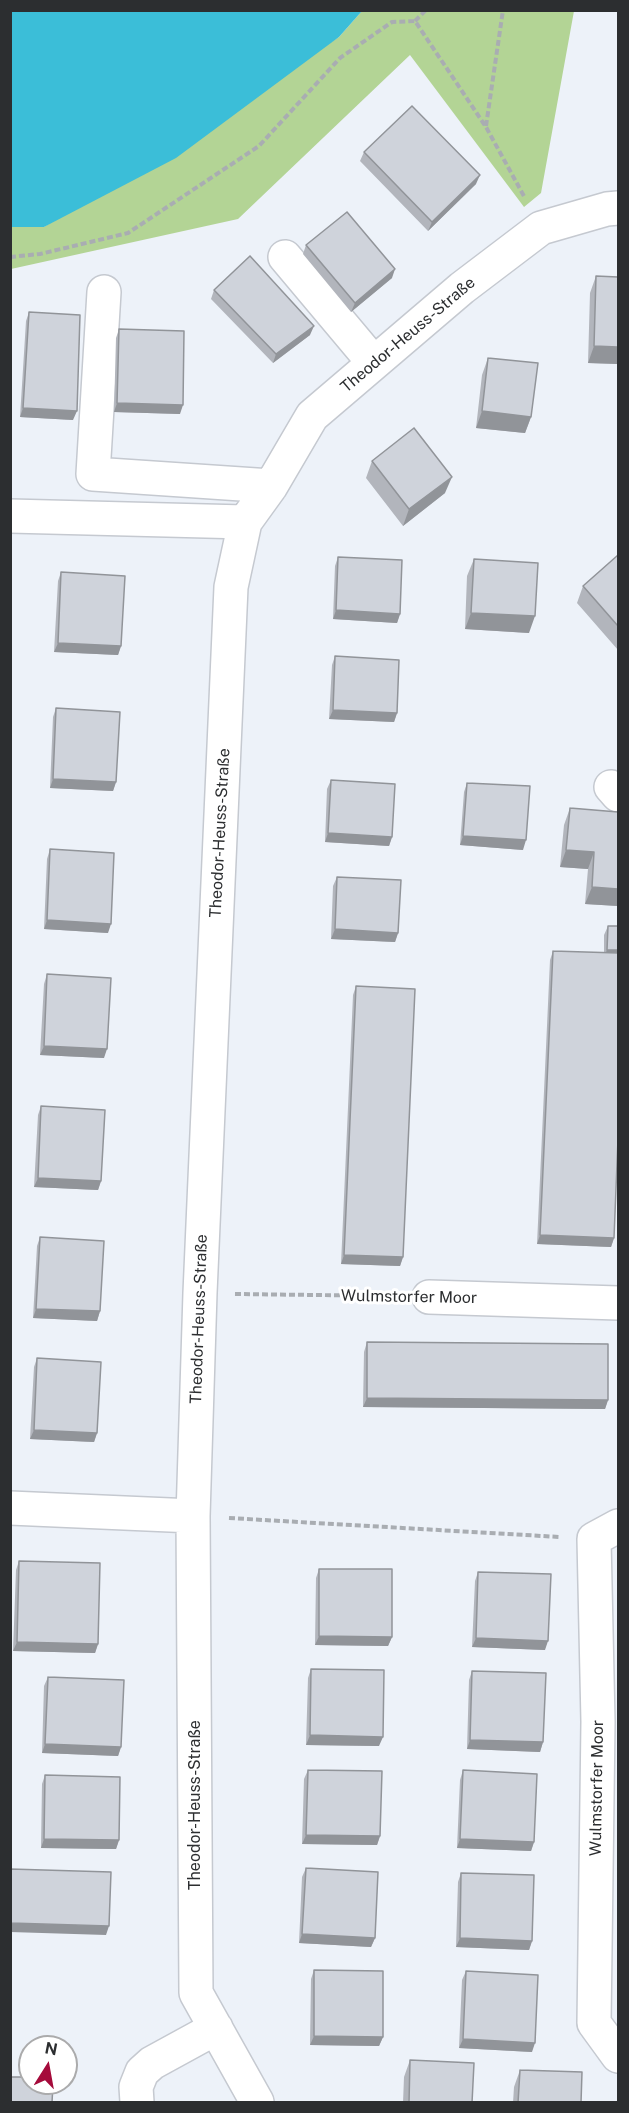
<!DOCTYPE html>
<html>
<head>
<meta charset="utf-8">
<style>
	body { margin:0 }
	#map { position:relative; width:629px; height:2113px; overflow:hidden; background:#edf2f9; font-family:"Public Sans",sans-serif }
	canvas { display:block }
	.frame { position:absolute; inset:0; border:12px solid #2c2e30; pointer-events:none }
	.north { position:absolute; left:18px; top:2035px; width:60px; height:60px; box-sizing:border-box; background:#fff; border:2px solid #ababac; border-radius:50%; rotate:11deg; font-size:16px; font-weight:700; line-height:24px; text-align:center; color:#2c2e30 }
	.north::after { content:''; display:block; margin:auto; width:21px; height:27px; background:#a50b3b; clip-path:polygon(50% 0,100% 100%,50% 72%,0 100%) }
</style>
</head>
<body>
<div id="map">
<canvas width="629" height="2113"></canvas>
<div class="frame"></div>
<div class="north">N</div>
</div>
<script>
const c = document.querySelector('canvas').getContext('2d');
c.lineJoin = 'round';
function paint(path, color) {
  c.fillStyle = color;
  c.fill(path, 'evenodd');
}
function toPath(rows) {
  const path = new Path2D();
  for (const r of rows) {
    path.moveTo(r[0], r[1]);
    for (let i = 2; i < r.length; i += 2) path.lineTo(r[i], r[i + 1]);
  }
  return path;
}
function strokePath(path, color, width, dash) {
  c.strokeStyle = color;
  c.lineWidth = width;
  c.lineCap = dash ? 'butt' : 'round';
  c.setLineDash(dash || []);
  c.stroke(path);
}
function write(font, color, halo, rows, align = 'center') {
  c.font = font + ' "Public Sans",sans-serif';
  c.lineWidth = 6;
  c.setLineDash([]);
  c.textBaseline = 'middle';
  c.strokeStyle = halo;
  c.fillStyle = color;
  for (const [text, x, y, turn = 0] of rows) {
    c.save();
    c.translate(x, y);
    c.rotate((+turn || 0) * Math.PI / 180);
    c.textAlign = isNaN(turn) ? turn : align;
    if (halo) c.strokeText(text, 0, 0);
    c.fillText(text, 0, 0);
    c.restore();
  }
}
paint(toPath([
	[362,11,574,11,541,193,524,207,410,55,238,219,11,269,10,227,44,227,339,37]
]), '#b3d495');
paint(toPath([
	[10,11,11,10,362,11,339,37,176,158,44,227,11,227]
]), '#3bbed8');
const minor = toPath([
	[285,257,374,363],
	[104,292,93,474,271,486],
	[10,516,245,522],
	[611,787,618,795],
	[429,1297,618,1303],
	[10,1508,193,1516],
	[618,1526,594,1539,598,1722,594,2023,618,2056],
	[137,2102,136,2087,142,2072,152,2063,216,2028],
	[257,2102,196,1993,193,1516,200,1293,231,587,245,522,271,486,312,416,462,288,541,228,607,209,618,208]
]);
strokePath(minor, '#c5c9d0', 36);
strokePath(toPath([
	[415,21,426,10],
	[486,126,503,10],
	[10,257,40,254,128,233,259,146,340,58,392,22,415,21,486,127,525,198],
	[235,1294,395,1296],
	[229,1518,560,1537]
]), '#a9adb2', 4, [6, 3]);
strokePath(minor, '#fff', 33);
paint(toPath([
	[364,152,476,184,428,231,360,161],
	[306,245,392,278,351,312,303,254],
	[596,276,618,277,618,364,588,363,590,293],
	[214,290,310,335,273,363,211,299],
	[29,312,73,420,20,417,26,321],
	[119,329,180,414,114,412,116,338],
	[488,358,531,417,525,433,476,428,482,375],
	[372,461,445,493,403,526,366,478],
	[618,555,618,650,577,603,583,586],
	[338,557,400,614,397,623,333,619,335,566],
	[474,559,529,633,465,629,467,576],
	[61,572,121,646,118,655,54,652,58,581],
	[335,656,397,713,394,722,329,719,332,665],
	[56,708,116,782,113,791,50,788,53,717],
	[331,780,392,837,389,846,325,842,327,789],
	[467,783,523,850,460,845,464,792],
	[570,808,618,812,618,906,585,904,588,869,560,867,564,825],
	[50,849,108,933,44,929,47,859],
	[337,877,398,933,395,942,331,939,333,886],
	[608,926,614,1238,611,1247,537,1244,550,960,553,951,604,953,604,935],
	[47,974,104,1058,40,1055,44,984],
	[356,986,403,1257,400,1266,341,1264,353,995],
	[41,1106,101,1181,98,1190,34,1187,38,1115],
	[40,1237,100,1311,97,1321,33,1318,37,1246],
	[367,1342,608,1400,605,1409,363,1407,364,1352],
	[37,1358,97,1433,94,1442,30,1439,34,1367],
	[19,1561,98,1644,95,1653,13,1651,16,1570],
	[319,1569,392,1637,388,1646,315,1645,316,1578],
	[478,1572,545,1650,472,1647,475,1581],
	[311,1669,379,1746,306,1745,308,1678],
	[472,1671,543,1742,540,1752,467,1749,469,1680],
	[48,1677,121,1747,118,1756,42,1753,44,1686],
	[308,1770,380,1836,377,1845,302,1844,304,1779],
	[463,1770,534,1842,531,1851,457,1848,460,1780],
	[45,1775,119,1840,116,1849,41,1848,42,1784],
	[306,1868,375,1938,371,1947,299,1943,302,1877],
	[461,1873,532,1941,529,1950,456,1947,458,1882],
	[314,1970,383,2037,379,2046,310,2045,311,1979],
	[466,1971,532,2052,459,2048,462,1980],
	[410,2060,472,2103,403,2103,404,2077],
	[520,2070,581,2103,513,2103,514,2087]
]), '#b2b5bc');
paint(toPath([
	[480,175,476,184,428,231,432,222],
	[395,269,392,278,351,312,355,303],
	[314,326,310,335,273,363,276,354],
	[594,346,618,347,618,364,588,363],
	[117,403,183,405,180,414,114,412],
	[23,408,77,411,73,420,20,417],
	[482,411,531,417,525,433,476,428],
	[452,477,445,493,403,526,409,509],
	[336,610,400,614,397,623,333,619],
	[471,613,535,616,529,633,465,629],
	[58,643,121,646,118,655,54,652],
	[333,710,397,713,394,722,329,719],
	[53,779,116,782,113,791,50,788],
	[328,833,392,837,389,846,325,842],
	[463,836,526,840,523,850,460,845],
	[566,850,594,852,588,869,560,867],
	[592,887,618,889,618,906,585,904],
	[47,920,111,924,108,933,44,929],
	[335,929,398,933,395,942,331,939],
	[607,950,618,950,618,959,603,959],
	[44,1046,107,1049,104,1058,40,1055],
	[38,1178,101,1181,98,1190,34,1187],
	[540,1235,614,1238,611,1247,537,1244],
	[344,1255,403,1257,400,1266,341,1264],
	[36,1309,100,1311,97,1321,33,1318],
	[367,1398,608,1400,605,1409,363,1407],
	[34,1430,97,1433,94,1442,30,1439],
	[319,1636,392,1637,388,1646,315,1645],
	[476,1638,548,1641,545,1650,472,1647],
	[17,1642,98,1644,95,1653,13,1651],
	[310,1735,383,1737,379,1746,306,1745],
	[470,1740,543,1742,540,1752,467,1749],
	[45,1744,121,1747,118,1756,42,1753],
	[306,1835,380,1836,377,1845,302,1844],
	[44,1839,119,1840,116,1849,41,1848],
	[460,1839,534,1842,531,1851,457,1848],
	[10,1923,109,1926,106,1935,10,1932],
	[302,1934,375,1938,371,1947,299,1943],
	[460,1938,532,1941,529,1950,456,1947],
	[314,2036,383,2037,379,2046,310,2045],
	[463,2039,535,2043,532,2052,459,2048]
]), '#919499');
const building = toPath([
	[412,106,480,175,432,222,364,152,412,106],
	[347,212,395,269,355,303,306,245,347,212],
	[250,256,314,326,276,354,214,290,250,256],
	[596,276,618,277,618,347,594,346,596,276],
	[29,312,80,315,77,411,23,408,29,312],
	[119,329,184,331,183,405,117,403,119,329],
	[488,358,538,363,531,417,482,411,488,358],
	[414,428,452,477,409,509,372,461,414,428],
	[618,555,618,626,583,586,618,555],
	[338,557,402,560,400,614,336,610,338,557],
	[474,559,538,563,535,616,471,613,474,559],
	[61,572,125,576,121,646,58,643,61,572],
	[335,656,399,660,397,713,333,710,335,656],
	[56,708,120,712,116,782,53,779,56,708],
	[331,780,395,784,392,837,328,833,331,780],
	[467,783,530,786,526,840,463,836,467,783],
	[570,808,618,812,618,889,592,887,594,852,566,850,570,808],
	[50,849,114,853,111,924,47,920,50,849],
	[337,877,401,880,398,933,335,929,337,877],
	[608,926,618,926,618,950,607,950,608,926],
	[553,951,618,953,618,1139,614,1238,540,1235,553,951],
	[47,974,111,978,107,1049,44,1046,47,974],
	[356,986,415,989,403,1257,344,1255,356,986],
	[41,1106,105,1110,101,1181,38,1178,41,1106],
	[40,1237,104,1241,100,1311,36,1309,40,1237],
	[367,1342,608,1344,608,1400,367,1398,367,1342],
	[37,1358,101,1362,97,1433,34,1430,37,1358],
	[19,1561,100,1563,98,1644,17,1642,19,1561],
	[319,1569,392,1569,392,1637,319,1636,319,1569],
	[478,1572,551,1574,548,1641,476,1638,478,1572],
	[311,1669,384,1670,383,1737,310,1735,311,1669],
	[472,1671,546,1673,543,1742,470,1740,472,1671],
	[48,1677,124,1680,121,1747,45,1744,48,1677],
	[308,1770,382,1771,380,1836,306,1835,308,1770],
	[463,1770,537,1774,534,1842,460,1839,463,1770],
	[45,1775,120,1777,119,1840,44,1839,45,1775],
	[306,1868,378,1872,375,1938,302,1934,306,1868],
	[10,1869,111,1872,109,1926,10,1923,10,1869],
	[461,1873,534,1875,532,1941,460,1938,461,1873],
	[314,1970,383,1971,383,2037,314,2036,314,1970],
	[466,1971,538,1975,535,2043,463,2039,466,1971],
	[410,2060,474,2063,472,2103,409,2103,410,2060],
	[520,2070,582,2072,581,2103,518,2103,520,2070],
	[10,2077,30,2077,30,2083,53,2083,52,2103,10,2103,10,2077]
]);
paint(building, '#cfd3db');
strokePath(building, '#919499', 1.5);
write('16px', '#2c2e30', '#fff', [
	["Theodor-Heuss-Straße",408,335,-40],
	["Theodor-Heuss-Straße",220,833,-87],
	["Wulmstorfer Moor",409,1297,1],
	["Theodor-Heuss-Straße",199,1319,-88],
	["Wulmstorfer Moor",597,1788,-89],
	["Theodor-Heuss-Straße",195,1805,-90]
]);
</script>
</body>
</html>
